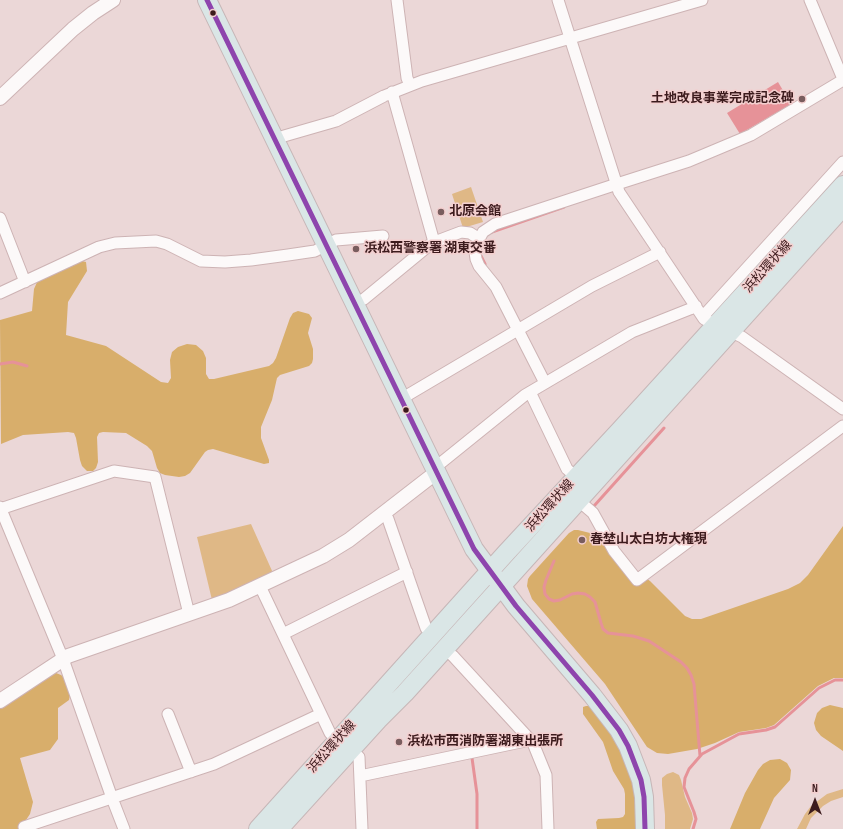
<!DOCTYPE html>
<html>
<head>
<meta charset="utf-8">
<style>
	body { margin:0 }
	#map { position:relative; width:843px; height:829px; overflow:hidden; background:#ebd7d7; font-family:"Sofia Sans Condensed",sans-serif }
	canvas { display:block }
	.north { position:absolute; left:795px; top:781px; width:40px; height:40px; -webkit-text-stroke:3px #f3cfcf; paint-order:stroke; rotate:0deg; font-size:11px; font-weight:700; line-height:16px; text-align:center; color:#3c1b1d }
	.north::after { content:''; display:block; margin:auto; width:14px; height:18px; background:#3c1b1d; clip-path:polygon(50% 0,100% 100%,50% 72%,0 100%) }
</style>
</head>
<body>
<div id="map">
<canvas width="843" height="829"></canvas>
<div class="north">N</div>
</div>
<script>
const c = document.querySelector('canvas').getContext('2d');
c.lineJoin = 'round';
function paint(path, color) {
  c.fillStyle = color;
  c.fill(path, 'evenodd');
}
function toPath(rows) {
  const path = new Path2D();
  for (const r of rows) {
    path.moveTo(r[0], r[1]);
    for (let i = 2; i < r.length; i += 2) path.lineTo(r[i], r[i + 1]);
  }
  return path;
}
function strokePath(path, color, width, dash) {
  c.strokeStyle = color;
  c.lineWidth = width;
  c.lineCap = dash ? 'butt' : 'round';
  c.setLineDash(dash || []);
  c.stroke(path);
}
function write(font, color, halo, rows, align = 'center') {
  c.font = font + ' "Sofia Sans Condensed","Noto Sans JP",sans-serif';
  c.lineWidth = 3;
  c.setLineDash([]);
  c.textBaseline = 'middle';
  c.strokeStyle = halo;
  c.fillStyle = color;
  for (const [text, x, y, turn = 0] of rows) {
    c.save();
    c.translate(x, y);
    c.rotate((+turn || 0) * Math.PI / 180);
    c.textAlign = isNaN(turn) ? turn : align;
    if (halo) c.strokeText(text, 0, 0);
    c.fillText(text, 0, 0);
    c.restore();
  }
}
paint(toPath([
	[471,187,483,222,463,228,452,194],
	[251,524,273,573,212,600,197,537],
	[673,772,679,775,681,780,685,797,692,813,693,819,690,829,665,829,665,815,662,785,662,778,667,774],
	[843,789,843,797,831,801,823,806,811,818,806,829,797,829,805,814,811,806,827,794]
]), '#dfb886');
paint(toPath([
	[82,261,86,262,87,271,68,302,66,335,106,346,161,382,168,383,171,378,170,360,172,352,178,347,187,344,196,345,203,351,206,358,206,374,209,379,214,379,269,366,273,363,276,358,290,318,293,313,298,311,309,314,312,318,308,333,313,349,313,359,312,363,309,366,280,375,277,378,272,400,261,427,261,438,269,460,269,463,264,464,213,449,208,450,205,452,190,473,185,476,179,477,165,475,160,473,157,468,152,451,147,446,126,433,103,432,99,433,97,437,98,462,96,468,93,471,87,471,82,466,80,460,76,438,74,433,68,432,23,435,1,444,0,320,32,311,34,289,38,280,77,262],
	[843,526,843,678,834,678,818,686,774,725,766,728,739,732,715,743,697,749,668,754,657,753,647,747,605,684,532,599,527,586,528,579,530,576,569,533,574,530,578,530,598,535,601,538,611,553,650,581,685,616,692,619,701,619,788,589,800,583,808,575],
	[56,673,61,675,66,679,70,695,69,700,58,708,58,739,50,750,20,758,33,802,30,814,24,823,22,829,0,829,0,708,50,675],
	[830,705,843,708,843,751,821,736,816,730,814,723,817,713,822,708],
	[586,706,589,706,612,735,628,765,636,798,637,829,597,829,596,822,598,819,619,818,623,817,625,814,625,794,624,789,613,771,603,742,583,714,583,707],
	[780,759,787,763,791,770,790,780,774,798,760,829,730,829,745,793,758,770,763,764,770,760]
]), '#d8ae6b');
paint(toPath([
	[778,82,791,104,740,134,727,113]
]), '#e69298');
strokePath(toPath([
	[492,232,564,207],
	[481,256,485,264],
	[0,364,13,362,27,366],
	[594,506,664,428],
	[554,561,546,580,544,587,545,594,549,599,554,601,560,600,572,594,578,593,585,594,590,597,595,602,601,623,603,629,608,633,633,636,649,641,681,662,687,668,691,675,694,684,700,756],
	[472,758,477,794,477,829],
	[693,829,696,819,694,812,684,787,685,778,689,769,702,754,739,734,766,730,775,727,819,688,835,680,843,680]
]), '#e69298', 3);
const minor = toPath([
	[397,0,407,78,410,85],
	[558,0,619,192,704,319,742,337,843,409],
	[810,0,843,79],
	[392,92,434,242],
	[275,140,284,136,336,121,384,96,422,81,702,0],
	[0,218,25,282],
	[0,293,99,247,115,243,156,241,167,244,201,261,225,262,251,260,288,255,315,251,336,240,383,236],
	[355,303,364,299,432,243,461,232,470,233,478,238],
	[702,315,707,312,843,162],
	[545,383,496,287,479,266,476,259,475,252,476,245,483,232,495,224,617,184,689,161,751,135,843,80],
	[530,392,567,469,576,477],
	[401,399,592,286,660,252],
	[434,466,442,462,525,395,632,332,690,309,696,306],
	[578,500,593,513,614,551,637,580,843,426],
	[0,507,63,659,112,798,124,829],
	[0,509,114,471,155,477,189,614],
	[384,513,388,519,426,628,434,634],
	[260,586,330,733,359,757,362,829],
	[283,634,407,572],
	[444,649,453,656,533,743,546,775,548,829],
	[168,714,191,772],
	[360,776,530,740],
	[24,827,214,764,321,714]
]);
const tertiary = toPath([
	[0,98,73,29,93,13,113,0],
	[0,701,68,656,229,600,323,556,349,540,429,478,438,474]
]);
const primary = toPath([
	[207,0,474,549,516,606,592,695,619,730,628,746,641,780,644,797,645,829],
	[258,829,506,553,621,429,843,185],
	[279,829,378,720,405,693,843,207]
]);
strokePath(minor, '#cdb3b4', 13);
strokePath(tertiary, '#cdb3b4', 16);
strokePath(primary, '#c6b6b7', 20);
strokePath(minor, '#fcf9f9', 11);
strokePath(tertiary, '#fcf9f9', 14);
strokePath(primary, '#dae6e6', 18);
strokePath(toPath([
	[207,0,474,549,516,606,592,695,619,730,628,746,641,780,644,797,645,829]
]), '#8e44ad', 5);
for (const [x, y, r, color] of [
	[213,13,3.5,"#3c1b1d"],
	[802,99,4,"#795d5e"],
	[441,212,4,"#795d5e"],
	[356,249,4,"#795d5e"],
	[406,410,3.5,"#3c1b1d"],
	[582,540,4,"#795d5e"],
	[399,742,4,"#795d5e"]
]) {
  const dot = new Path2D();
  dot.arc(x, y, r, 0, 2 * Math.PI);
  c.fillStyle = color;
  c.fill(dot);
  strokePath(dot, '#f3cfcf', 1.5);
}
write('bold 13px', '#3c1b1d', '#f3cfcf', [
	["土地改良事業完成記念碑",794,99,"right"],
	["北原会館",449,212],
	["浜松西警察署 湖東交番",364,249],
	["春埜山太白坊大権現",590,540],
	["浜松市西消防署湖東出張所",407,742]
], 'left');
write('13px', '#3c1b1d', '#f3cfcf', [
	["浜松環状線",768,267,-48],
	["浜松環状線",550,506,-48],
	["浜松環状線",332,747,-48]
]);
</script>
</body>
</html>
